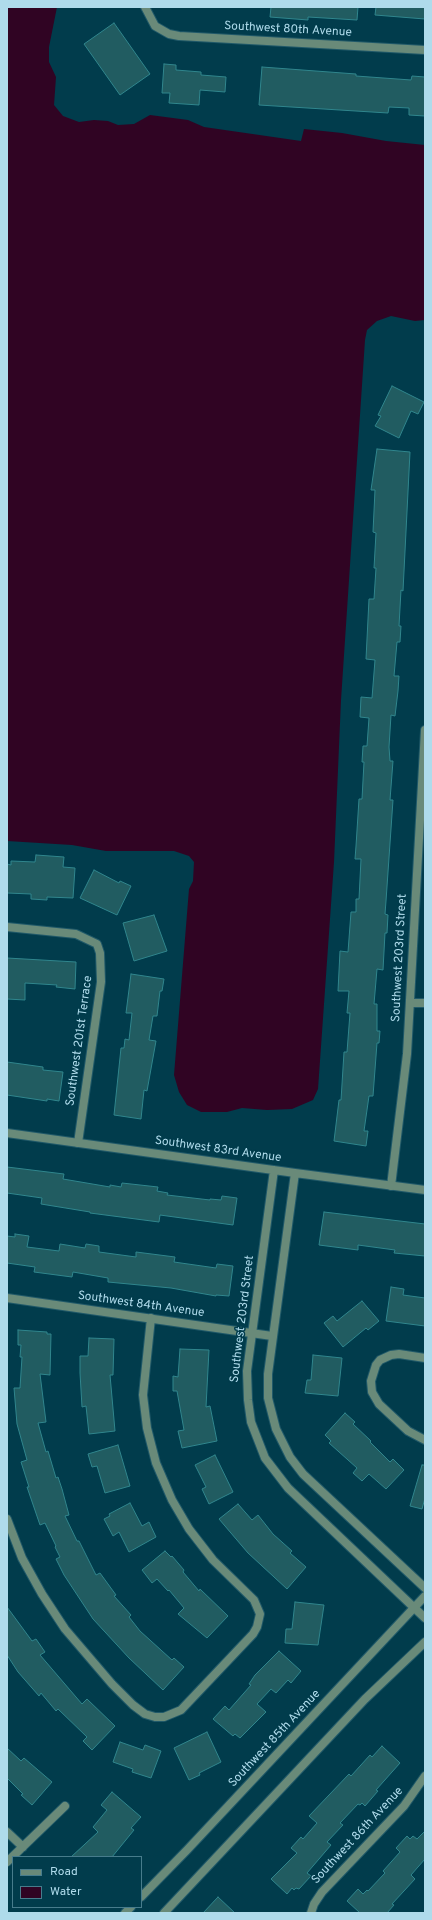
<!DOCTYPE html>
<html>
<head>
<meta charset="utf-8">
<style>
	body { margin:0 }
	#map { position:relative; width:432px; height:1920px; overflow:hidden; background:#013c4c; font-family:Overpass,sans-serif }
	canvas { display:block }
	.frame { position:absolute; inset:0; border:8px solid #afdbeb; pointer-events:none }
	.legend { position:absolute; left:12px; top:1856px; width:130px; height:52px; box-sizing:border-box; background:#013c4c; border:1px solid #477c8c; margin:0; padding:5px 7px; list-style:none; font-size:12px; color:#afdbeb }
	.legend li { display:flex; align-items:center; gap:8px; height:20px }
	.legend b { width:20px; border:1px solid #477c8c }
</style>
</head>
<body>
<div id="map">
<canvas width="432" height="1920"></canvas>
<div class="frame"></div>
<ul class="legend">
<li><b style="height:5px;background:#698a79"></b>Road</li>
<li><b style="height:11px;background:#300423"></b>Water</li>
</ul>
</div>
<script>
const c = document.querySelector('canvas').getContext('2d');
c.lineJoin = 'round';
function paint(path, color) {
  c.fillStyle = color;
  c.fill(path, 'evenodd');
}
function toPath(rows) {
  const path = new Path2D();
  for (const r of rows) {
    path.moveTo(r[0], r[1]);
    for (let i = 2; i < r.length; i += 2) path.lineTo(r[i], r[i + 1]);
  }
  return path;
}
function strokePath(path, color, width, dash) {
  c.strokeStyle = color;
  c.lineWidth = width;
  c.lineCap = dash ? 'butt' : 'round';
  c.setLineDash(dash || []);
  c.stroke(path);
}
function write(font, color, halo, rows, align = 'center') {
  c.font = font + ' Overpass,sans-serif';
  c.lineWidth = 3;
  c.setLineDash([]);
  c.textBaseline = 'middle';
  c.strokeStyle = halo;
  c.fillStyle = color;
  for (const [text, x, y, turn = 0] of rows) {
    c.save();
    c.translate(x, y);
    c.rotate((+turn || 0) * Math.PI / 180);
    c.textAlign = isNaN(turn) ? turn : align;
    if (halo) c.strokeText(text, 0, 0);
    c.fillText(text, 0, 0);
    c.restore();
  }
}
paint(toPath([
	[7,7,57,7,49,47,49,62,56,77,54,105,63,116,79,122,94,120,108,121,118,125,134,124,150,115,188,120,204,127,301,141,304,129,342,133,386,141,425,145,425,320,415,321,391,316,377,321,367,330,365,340,341,700,334,862,318,1089,313,1100,292,1109,267,1110,242,1108,227,1112,201,1112,187,1105,179,1092,174,1075,189,889,193,881,194,862,189,856,174,851,106,851,72,845,7,841]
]), '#300423');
const building = toPath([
	[271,7,358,7,357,20,308,17,308,20,270,17,271,7],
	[376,7,425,7,425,19,375,15,376,7],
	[114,23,150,74,120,95,84,44,114,23],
	[164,64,176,65,176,70,201,72,201,75,226,77,225,92,200,90,199,105,169,103,170,93,162,93,164,64],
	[262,67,356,74,356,76,411,80,412,76,425,77,425,116,409,115,409,108,389,107,388,113,259,105,262,67],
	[392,386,424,402,418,414,411,411,399,438,375,426,381,416,378,415,392,386],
	[377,449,410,452,403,591,401,590,399,626,401,626,400,642,397,642,394,676,399,676,398,691,395,716,391,715,389,747,390,761,393,761,390,800,393,800,386,901,385,914,388,915,387,933,385,933,383,970,377,969,374,1004,377,1004,377,1031,380,1031,379,1043,377,1043,373,1096,369,1096,364,1131,368,1131,366,1146,334,1141,339,1100,341,1100,344,1052,347,1052,350,1013,347,1013,349,991,338,991,340,951,348,952,351,912,356,912,356,899,359,899,361,859,355,859,356,846,359,799,362,799,364,762,362,762,363,746,367,746,369,718,360,717,361,697,372,698,375,660,366,659,369,599,374,599,376,568,374,568,376,533,373,532,375,490,371,490,377,449],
	[36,855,64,857,63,867,75,868,73,898,47,897,47,900,31,899,31,894,7,893,7,864,11,865,11,861,35,862,36,855],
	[94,870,119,883,120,881,131,886,117,915,80,898,94,870],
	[154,915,167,951,134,961,123,923,154,915],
	[7,958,76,962,75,989,56,987,57,985,25,983,25,1000,7,999,7,958],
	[131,974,164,979,162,991,160,991,157,1016,153,1016,149,1040,156,1041,147,1091,144,1090,141,1119,114,1115,121,1048,124,1048,125,1039,129,1040,132,1013,126,1013,131,974],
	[7,1062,43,1067,43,1070,63,1072,59,1101,47,1099,47,1101,7,1095,7,1062],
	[7,1167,64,1174,63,1179,110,1187,110,1185,121,1187,122,1183,158,1187,157,1191,168,1193,167,1195,210,1200,210,1199,221,1200,222,1196,237,1198,233,1225,160,1215,159,1222,90,1213,90,1212,41,1204,42,1198,7,1193,7,1167],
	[324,1212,425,1224,425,1256,394,1253,395,1250,358,1245,358,1250,319,1245,324,1212],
	[15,1234,29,1236,27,1247,59,1251,60,1244,85,1248,86,1244,99,1246,99,1252,136,1257,136,1252,175,1257,174,1262,216,1268,217,1264,233,1266,229,1296,216,1295,216,1296,171,1288,108,1282,108,1278,73,1272,72,1277,34,1272,35,1267,7,1263,7,1236,15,1237,15,1234],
	[391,1287,404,1289,403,1295,425,1298,425,1326,386,1321,391,1287],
	[362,1301,379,1321,368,1330,366,1328,343,1347,324,1323,333,1316,337,1321,362,1301],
	[18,1330,47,1332,47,1334,51,1334,50,1375,40,1374,46,1422,38,1423,46,1452,48,1451,56,1478,58,1477,62,1489,69,1515,65,1516,77,1541,79,1541,96,1575,100,1573,116,1595,114,1596,131,1615,129,1617,140,1631,172,1660,174,1658,184,1667,163,1690,129,1658,93,1619,64,1575,56,1559,60,1557,55,1547,56,1546,45,1523,40,1525,27,1487,29,1487,21,1462,27,1460,17,1424,14,1388,20,1388,22,1357,20,1357,21,1345,18,1345,18,1330],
	[89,1338,114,1339,113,1375,110,1375,115,1431,89,1434,86,1406,82,1407,80,1373,80,1356,88,1356,89,1338],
	[180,1349,209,1350,206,1407,210,1406,217,1441,182,1448,178,1431,184,1430,177,1391,173,1391,173,1376,178,1377,180,1349],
	[313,1355,342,1358,338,1396,305,1393,307,1380,311,1380,313,1355],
	[345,1413,355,1422,353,1424,371,1441,370,1442,390,1462,393,1459,404,1470,386,1489,369,1474,362,1481,353,1473,357,1468,329,1443,331,1441,325,1435,345,1413],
	[118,1445,130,1486,105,1493,97,1466,92,1467,88,1454,118,1445],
	[215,1455,233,1492,209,1504,202,1489,206,1487,195,1465,215,1455],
	[422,1465,425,1465,425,1498,422,1509,410,1506,422,1465],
	[130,1503,142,1526,149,1522,156,1537,129,1552,119,1532,113,1536,104,1519,110,1516,109,1514,130,1503],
	[238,1504,252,1520,258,1515,273,1534,292,1551,290,1553,306,1567,287,1589,248,1553,219,1519,238,1504],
	[165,1551,171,1557,172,1556,184,1570,183,1572,199,1591,200,1589,228,1616,207,1638,178,1614,184,1608,169,1590,168,1591,157,1579,152,1583,142,1570,165,1551],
	[295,1602,324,1605,318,1645,285,1643,286,1629,292,1629,295,1602],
	[7,1607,32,1641,36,1639,45,1652,40,1655,82,1704,87,1699,115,1726,92,1750,83,1741,87,1737,58,1709,56,1711,41,1693,39,1696,18,1672,7,1655,7,1607],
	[279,1651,301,1671,291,1683,288,1680,276,1693,271,1689,257,1704,266,1712,240,1738,235,1734,233,1736,213,1719,225,1706,229,1710,251,1685,249,1684,255,1675,279,1651],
	[207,1732,221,1762,199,1773,200,1775,189,1780,174,1748,207,1732],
	[120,1742,143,1750,145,1745,161,1751,151,1778,132,1772,133,1769,113,1762,120,1742],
	[382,1746,400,1763,376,1790,378,1791,365,1806,362,1803,360,1805,358,1804,340,1823,343,1825,327,1842,331,1845,307,1873,311,1876,299,1889,296,1888,294,1890,292,1888,287,1894,271,1879,297,1853,291,1848,301,1837,303,1839,317,1823,309,1816,349,1774,351,1776,370,1755,372,1757,382,1746],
	[7,1748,21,1761,24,1758,52,1782,32,1805,21,1795,23,1794,7,1778,7,1748],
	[112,1792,141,1817,131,1828,134,1830,112,1857,71,1857,98,1832,93,1827,107,1810,101,1805,112,1792],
	[425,1831,425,1859,411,1875,415,1879,392,1904,394,1905,387,1913,360,1913,347,1901,358,1889,363,1894,367,1890,368,1891,385,1873,383,1871,400,1852,396,1848,407,1836,410,1839,413,1836,417,1839,425,1831],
	[218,1897,235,1913,203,1913,218,1897]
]);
paint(building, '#215c61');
strokePath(building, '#30868d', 1);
const minor = toPath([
	[145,7,155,26,169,34,179,36,425,50],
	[7,927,76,934,97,944,100,953,101,982,78,1143],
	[410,1003,425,1003],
	[391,1186,407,1054,425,730],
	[7,1298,272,1336],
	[425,1358,399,1354,391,1355,380,1360,376,1365,371,1381,372,1392,379,1404,408,1431,425,1440],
	[7,1519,22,1558,42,1594,65,1629,112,1684,133,1705,145,1714,155,1717,164,1717,181,1710,253,1634,257,1627,260,1614,254,1600,213,1560,189,1529,172,1500,156,1463,147,1428,143,1395,151,1318],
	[7,1832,23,1847],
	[7,1862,65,1806],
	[311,1913,314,1904,322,1892,404,1806,425,1776]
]);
const tertiary = toPath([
	[7,1133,295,1173,425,1190],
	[274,1170,247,1371,248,1400,251,1422,265,1458,288,1488,425,1618],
	[295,1173,268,1374,268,1398,276,1429,290,1457,303,1474,425,1588],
	[141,1897,187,1850,425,1596],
	[125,1913,131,1907],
	[164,1913,365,1699,425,1642]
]);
strokePath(minor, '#205969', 10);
strokePath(tertiary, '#205969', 10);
strokePath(minor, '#698a79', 8);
strokePath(tertiary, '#698a79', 8);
write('12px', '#afdbeb', '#013c4c', [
	["Southwest 80th Avenue",288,30,3],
	["Southwest 203rd Street",400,958,-87],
	["Southwest 201st Terrace",80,1041,-82],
	["Southwest 83rd Avenue",218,1150,8],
	["Southwest 84th Avenue",141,1305,8],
	["Southwest 203rd Street",243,1319,-83],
	["Southwest 85th Avenue",275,1739,-47],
	["Southwest 86th Avenue",358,1836,-47]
]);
</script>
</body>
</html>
